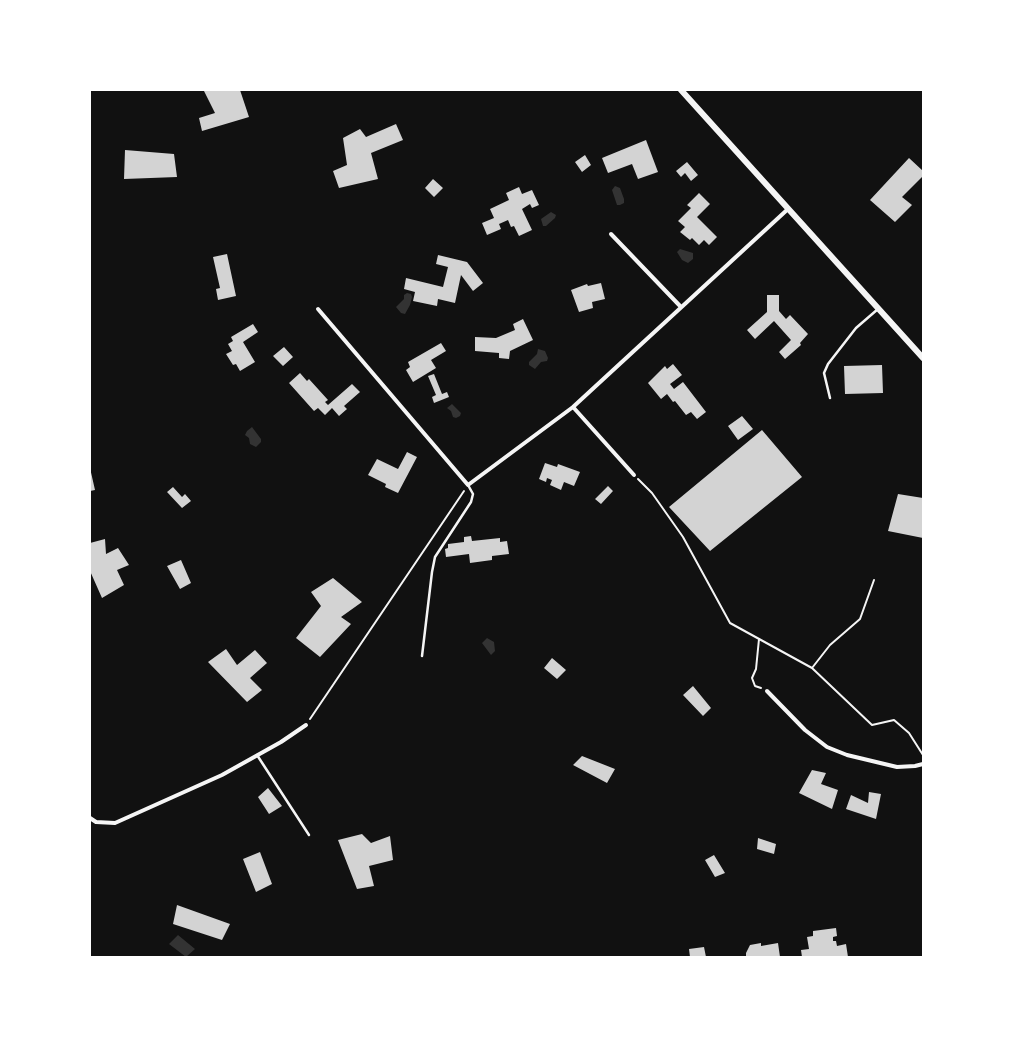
<!DOCTYPE html>
<html>
<head>
<meta charset="utf-8">
<style>
	body { margin:0 }
	#map { position:relative; width:1013px; height:1047px; overflow:hidden; background:#111; font-family:Jost,sans-serif }
	canvas { display:block }
	.frame { position:absolute; inset:0; border:91px solid #fff; pointer-events:none }
</style>
</head>
<body>
<div id="map">
<canvas width="1013" height="1047"></canvas>
<div class="frame"></div>
</div>
<script>
const c = document.querySelector('canvas').getContext('2d');
c.lineJoin = 'round';
function paint(path, color) {
  c.fillStyle = color;
  c.fill(path, 'evenodd');
}
function toPath(rows) {
  const path = new Path2D();
  for (const r of rows) {
    path.moveTo(r[0], r[1]);
    for (let i = 2; i < r.length; i += 2) path.lineTo(r[i], r[i + 1]);
  }
  return path;
}
function strokePath(path, color, width, dash) {
  c.strokeStyle = color;
  c.lineWidth = width;
  c.lineCap = dash ? 'butt' : 'round';
  c.setLineDash(dash || []);
  c.stroke(path);
}
paint(toPath([
	[615,186,620,188,624,199,624,203,620,205,617,205,612,190],
	[551,212,556,215,555,218,546,226,543,226,541,219],
	[680,249,693,253,693,259,688,263,682,260,677,252],
	[407,293,411,294,412,297,410,305,405,314,401,313,396,307,404,299,404,295],
	[538,349,545,351,548,358,547,361,541,362,535,369,529,365,529,362,537,354],
	[452,404,461,413,460,416,456,418,453,417,451,411,447,408],
	[252,427,261,439,261,442,256,447,250,444,249,438,245,435,247,431],
	[487,638,494,642,495,651,491,655,482,643],
	[178,935,195,949,186,957,169,944]
]), '#333');
paint(toPath([
	[207,90,240,90,249,117,202,131,199,118,215,113,204,91],
	[396,124,403,140,371,153,378,179,339,188,333,171,347,165,343,138,360,129,366,137],
	[646,140,658,172,638,179,632,164,608,173,602,158],
	[125,150,174,154,177,177,124,179],
	[585,155,591,165,582,172,575,162],
	[909,158,923,171,923,176,902,197,912,205,895,222,870,200],
	[687,162,698,175,691,181,685,173,681,177,676,171],
	[433,179,443,188,434,197,425,188],
	[519,187,522,194,532,190,539,205,532,208,530,204,522,209,532,230,519,236,514,226,511,227,508,220,499,224,501,229,487,235,482,223,494,218,490,209,509,200,506,193],
	[699,193,710,204,697,217,717,237,709,245,704,240,699,245,692,238,690,240,680,232,685,227,678,221,691,208,687,205],
	[227,254,236,296,218,300,216,289,220,288,213,257],
	[438,255,467,262,483,283,473,291,461,275,455,303,438,299,437,306,413,301,415,292,404,289,406,278,443,287,448,267,436,264],
	[601,283,605,299,592,302,593,308,579,312,571,290,587,284,588,286],
	[767,295,779,295,779,311,786,319,790,315,808,334,800,343,801,345,785,359,779,352,791,340,774,321,755,339,747,330,767,312],
	[523,319,533,340,510,351,509,359,499,358,499,353,475,351,475,337,496,338,515,330,513,324],
	[253,324,258,332,243,342,255,362,240,371,236,364,233,365,226,354,232,351,228,344,233,341,231,337],
	[441,343,446,351,431,360,436,368,413,382,406,370,410,367,408,362],
	[284,347,293,357,283,366,273,356],
	[673,364,682,375,670,384,674,389,683,382,706,412,697,419,691,412,686,415,675,401,673,402,667,394,661,399,648,383,665,366,667,369],
	[882,365,883,393,845,394,844,366],
	[300,373,307,381,309,379,328,400,325,402,328,405,352,384,360,392,344,406,347,409,339,416,332,408,325,415,318,408,314,411,289,383],
	[434,374,442,394,447,392,449,397,434,403,432,397,436,395,428,376],
	[742,416,753,429,738,440,728,426],
	[762,430,802,477,710,551,669,507],
	[407,452,417,457,398,493,385,487,386,484,368,475,377,459,398,469],
	[545,463,557,467,558,464,580,472,574,486,564,482,561,490,550,485,552,480,547,478,546,482,539,479],
	[90,468,95,490,90,491],
	[608,486,613,491,601,504,595,499],
	[173,487,182,497,185,494,191,501,182,508,167,492],
	[898,494,923,498,923,538,888,531],
	[471,536,472,541,500,538,500,542,507,541,509,554,492,556,492,560,470,563,469,554,446,557,445,549,448,548,448,544,464,542,464,537],
	[105,539,106,554,118,548,129,565,117,570,124,585,102,598,90,571,90,543],
	[181,560,191,583,180,589,167,566],
	[333,578,362,602,341,617,351,624,320,657,296,638,321,606,311,592],
	[226,649,237,665,255,650,267,663,250,678,262,690,247,702,208,662],
	[552,658,566,670,557,679,544,668],
	[693,686,711,708,703,716,683,695],
	[582,756,615,769,607,783,573,765],
	[812,770,826,773,821,784,838,790,832,809,799,793],
	[268,788,282,806,269,814,258,797],
	[869,792,881,794,876,819,846,809,851,795,868,803],
	[362,834,371,843,390,836,393,860,369,866,374,886,357,889,338,840],
	[758,838,776,844,774,854,757,849],
	[260,852,272,884,256,892,243,859],
	[714,855,725,873,715,877,705,860],
	[177,905,230,924,222,940,173,924],
	[836,928,837,936,833,937,833,941,836,941,837,946,846,944,848,957,802,957,801,950,809,949,807,937,813,936,813,931],
	[761,943,761,946,778,943,780,957,746,957,746,953,750,945],
	[704,947,706,957,690,957,689,949]
]), '#d3d3d3');
strokePath(toPath([
	[638,479,652,493,683,537,730,623,812,668],
	[874,580,860,619,830,645,812,668,872,725,894,720,909,733,923,755],
	[759,639,756,669,752,678,755,686,761,688],
	[310,719,464,491]
]), '#f5f5f5', 2);
strokePath(toPath([
	[830,398,824,373,828,364,856,328,878,309],
	[422,656,432,572,435,557,471,502,473,494,468,485],
	[257,755,309,835]
]), '#f5f5f5', 2.5);
strokePath(toPath([
	[611,234,681,307],
	[318,309,468,485,573,407,788,209],
	[573,407,634,475],
	[767,691,805,730,827,747,847,755,897,767,915,766,923,764],
	[90,818,96,822,115,823,222,775,281,742,306,725]
]), '#f5f5f5', 4);
strokePath(toPath([
	[681,90,923,358]
]), '#f5f5f5', 6);
</script>
</body>
</html>
